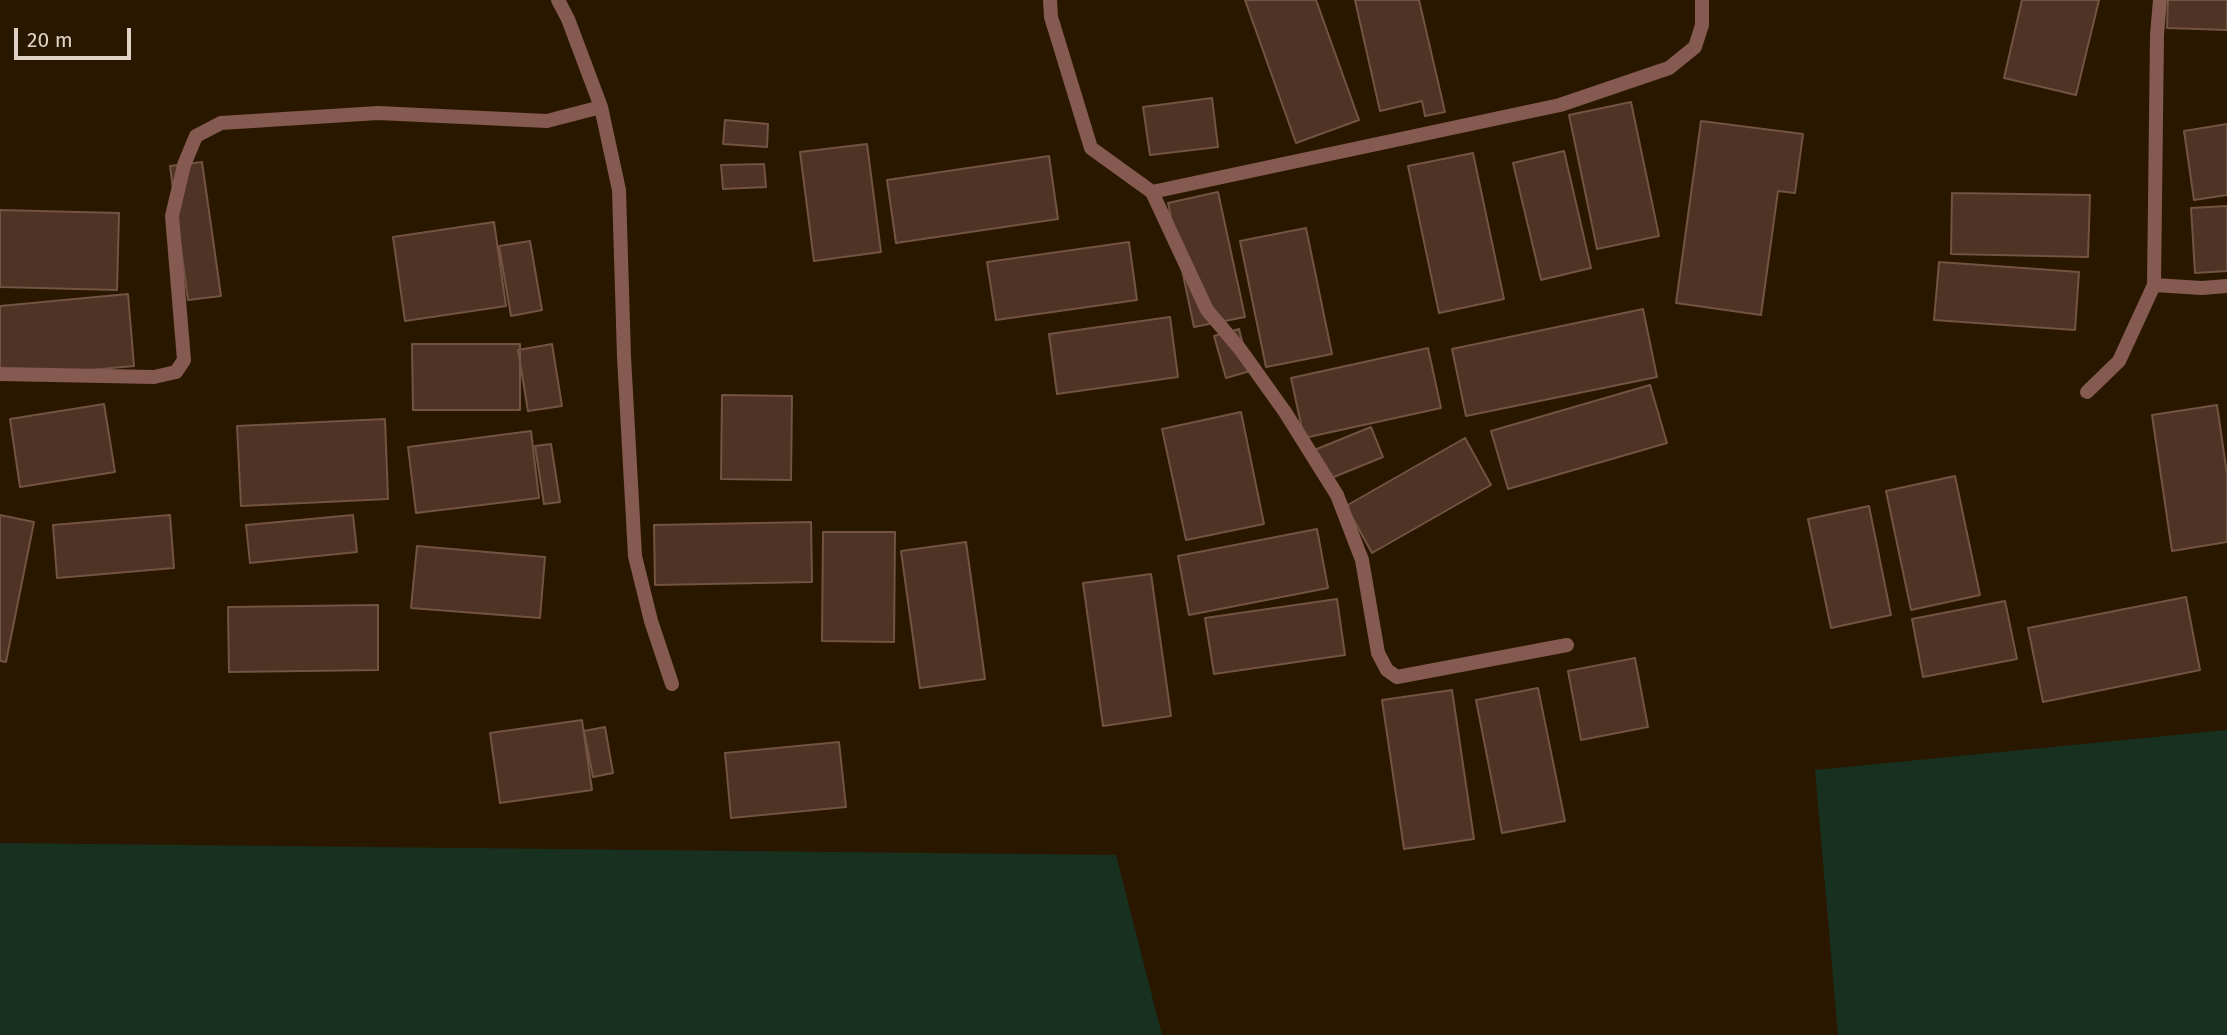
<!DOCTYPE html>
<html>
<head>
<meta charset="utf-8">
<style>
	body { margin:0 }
	#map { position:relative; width:2227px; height:1035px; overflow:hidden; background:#2a1700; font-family:"Fira Sans",sans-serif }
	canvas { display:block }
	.scale { position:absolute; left:14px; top:28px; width:117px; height:32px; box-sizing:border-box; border:4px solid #e0d3c5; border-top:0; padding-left:9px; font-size:21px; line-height:24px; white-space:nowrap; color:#e0d3c5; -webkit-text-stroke:5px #2a1700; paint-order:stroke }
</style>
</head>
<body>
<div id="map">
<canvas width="2227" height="1035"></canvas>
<div class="scale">20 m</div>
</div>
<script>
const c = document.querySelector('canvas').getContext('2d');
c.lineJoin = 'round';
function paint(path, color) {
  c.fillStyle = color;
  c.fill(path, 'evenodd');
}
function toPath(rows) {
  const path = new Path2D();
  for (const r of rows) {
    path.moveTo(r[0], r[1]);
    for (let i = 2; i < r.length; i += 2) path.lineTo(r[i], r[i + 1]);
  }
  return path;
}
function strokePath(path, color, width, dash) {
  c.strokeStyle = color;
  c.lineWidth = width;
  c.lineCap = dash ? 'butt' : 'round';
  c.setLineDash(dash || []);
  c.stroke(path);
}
paint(toPath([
	[2227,730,2227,1035,1838,1035,1815,770],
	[0,843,1116,855,1162,1035,0,1035]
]), '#18301f');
const building = toPath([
	[1245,0,1316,0,1359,120,1296,143,1245,0],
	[1355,0,1419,0,1445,112,1425,116,1422,101,1380,111,1355,0],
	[2022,0,2099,0,2076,95,2004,78,2022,0],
	[2168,0,2227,0,2227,30,2167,28,2168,0],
	[1212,98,1218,147,1150,155,1143,107,1212,98],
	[1631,102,1659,236,1597,249,1569,115,1631,102],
	[725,120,768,124,767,147,723,144,725,120],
	[1701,121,1803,134,1795,193,1778,191,1761,315,1676,303,1701,121],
	[2227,124,2227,195,2194,200,2184,131,2227,124],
	[867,144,881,252,814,261,800,152,867,144],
	[1564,151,1591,268,1541,280,1513,163,1564,151],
	[1473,153,1504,299,1439,313,1408,166,1473,153],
	[1049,156,1058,219,896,243,887,180,1049,156],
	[202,162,221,296,188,300,170,166,202,162],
	[764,164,766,187,723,189,721,165,764,164],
	[1218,192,1245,317,1194,327,1168,203,1218,192],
	[1952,193,2090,195,2088,257,1951,254,1952,193],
	[2227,206,2227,271,2195,273,2191,208,2227,206],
	[0,210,119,213,117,290,0,287,0,210],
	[494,222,506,306,405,321,393,237,494,222],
	[1306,228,1332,354,1266,367,1240,241,1306,228],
	[530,241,542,310,511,316,499,246,530,241],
	[1129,242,1137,300,996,320,987,262,1129,242],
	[1939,262,2079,272,2075,330,1934,320,1939,262],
	[128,294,134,366,0,378,0,306,128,294],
	[1643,309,1657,377,1466,416,1452,349,1643,309],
	[1170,317,1178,377,1057,394,1049,334,1170,317],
	[1239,329,1250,371,1226,378,1214,336,1239,329],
	[412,344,520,344,520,410,413,410,412,344],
	[552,344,562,406,528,411,518,350,552,344],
	[1428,348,1441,408,1304,438,1291,378,1428,348],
	[1650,385,1667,443,1508,489,1491,431,1650,385],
	[722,395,792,396,791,480,721,479,722,395],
	[104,404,115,472,20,487,10,419,104,404],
	[2217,405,2227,474,2227,542,2172,551,2152,415,2217,405],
	[1241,412,1264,524,1186,540,1162,429,1241,412],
	[385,419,388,499,241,506,237,426,385,419],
	[1371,427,1383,457,1324,481,1312,451,1371,427],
	[531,431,539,498,416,513,408,447,531,431],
	[1465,438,1491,485,1372,553,1346,506,1465,438],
	[551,444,560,502,544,504,535,446,551,444],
	[1955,476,1980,595,1911,610,1886,491,1955,476],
	[1869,506,1891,615,1831,628,1808,519,1869,506],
	[0,515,34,522,6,662,0,661,0,515],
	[170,515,174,568,57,578,53,525,170,515],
	[353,515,357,552,250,563,246,525,353,515],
	[811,522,812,582,655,585,654,525,811,522],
	[1317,529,1328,588,1189,615,1178,556,1317,529],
	[823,532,895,532,894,642,822,641,823,532],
	[966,542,985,679,920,688,901,551,966,542],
	[417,546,545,557,540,618,411,608,417,546],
	[1151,574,1171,716,1103,726,1083,583,1151,574],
	[2186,597,2200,670,2043,702,2028,628,2186,597],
	[1337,599,1345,655,1214,674,1205,618,1337,599],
	[2005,601,2017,659,1923,677,1912,619,2005,601],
	[378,605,378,670,229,672,228,607,378,605],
	[1635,658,1648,727,1581,740,1568,671,1635,658],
	[1538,688,1565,821,1502,833,1476,700,1538,688],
	[1452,690,1474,839,1404,849,1382,700,1452,690],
	[582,720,592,790,500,803,490,733,582,720],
	[605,727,613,773,593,777,584,731,605,727],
	[839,742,846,807,731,818,725,753,839,742]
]);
paint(building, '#4f3324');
strokePath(building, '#725344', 2);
strokePath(toPath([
	[558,0,568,19,601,107,619,190,624,357,635,556,651,621,672,684],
	[1050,0,1051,17,1091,148,1152,192,1207,310,1240,349,1285,412,1337,495,1362,560,1378,653,1387,670,1397,677,1567,645],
	[2160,0,2157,35,2154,285,2202,288,2227,286],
	[1152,192,1560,105,1669,68,1695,47,1702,25,1702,0],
	[0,374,154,377,176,372,184,360,172,216,184,165,196,136,221,123,378,113,547,121,601,107],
	[2087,392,2119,361,2154,285]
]), '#855a50', 14);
</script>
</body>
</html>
